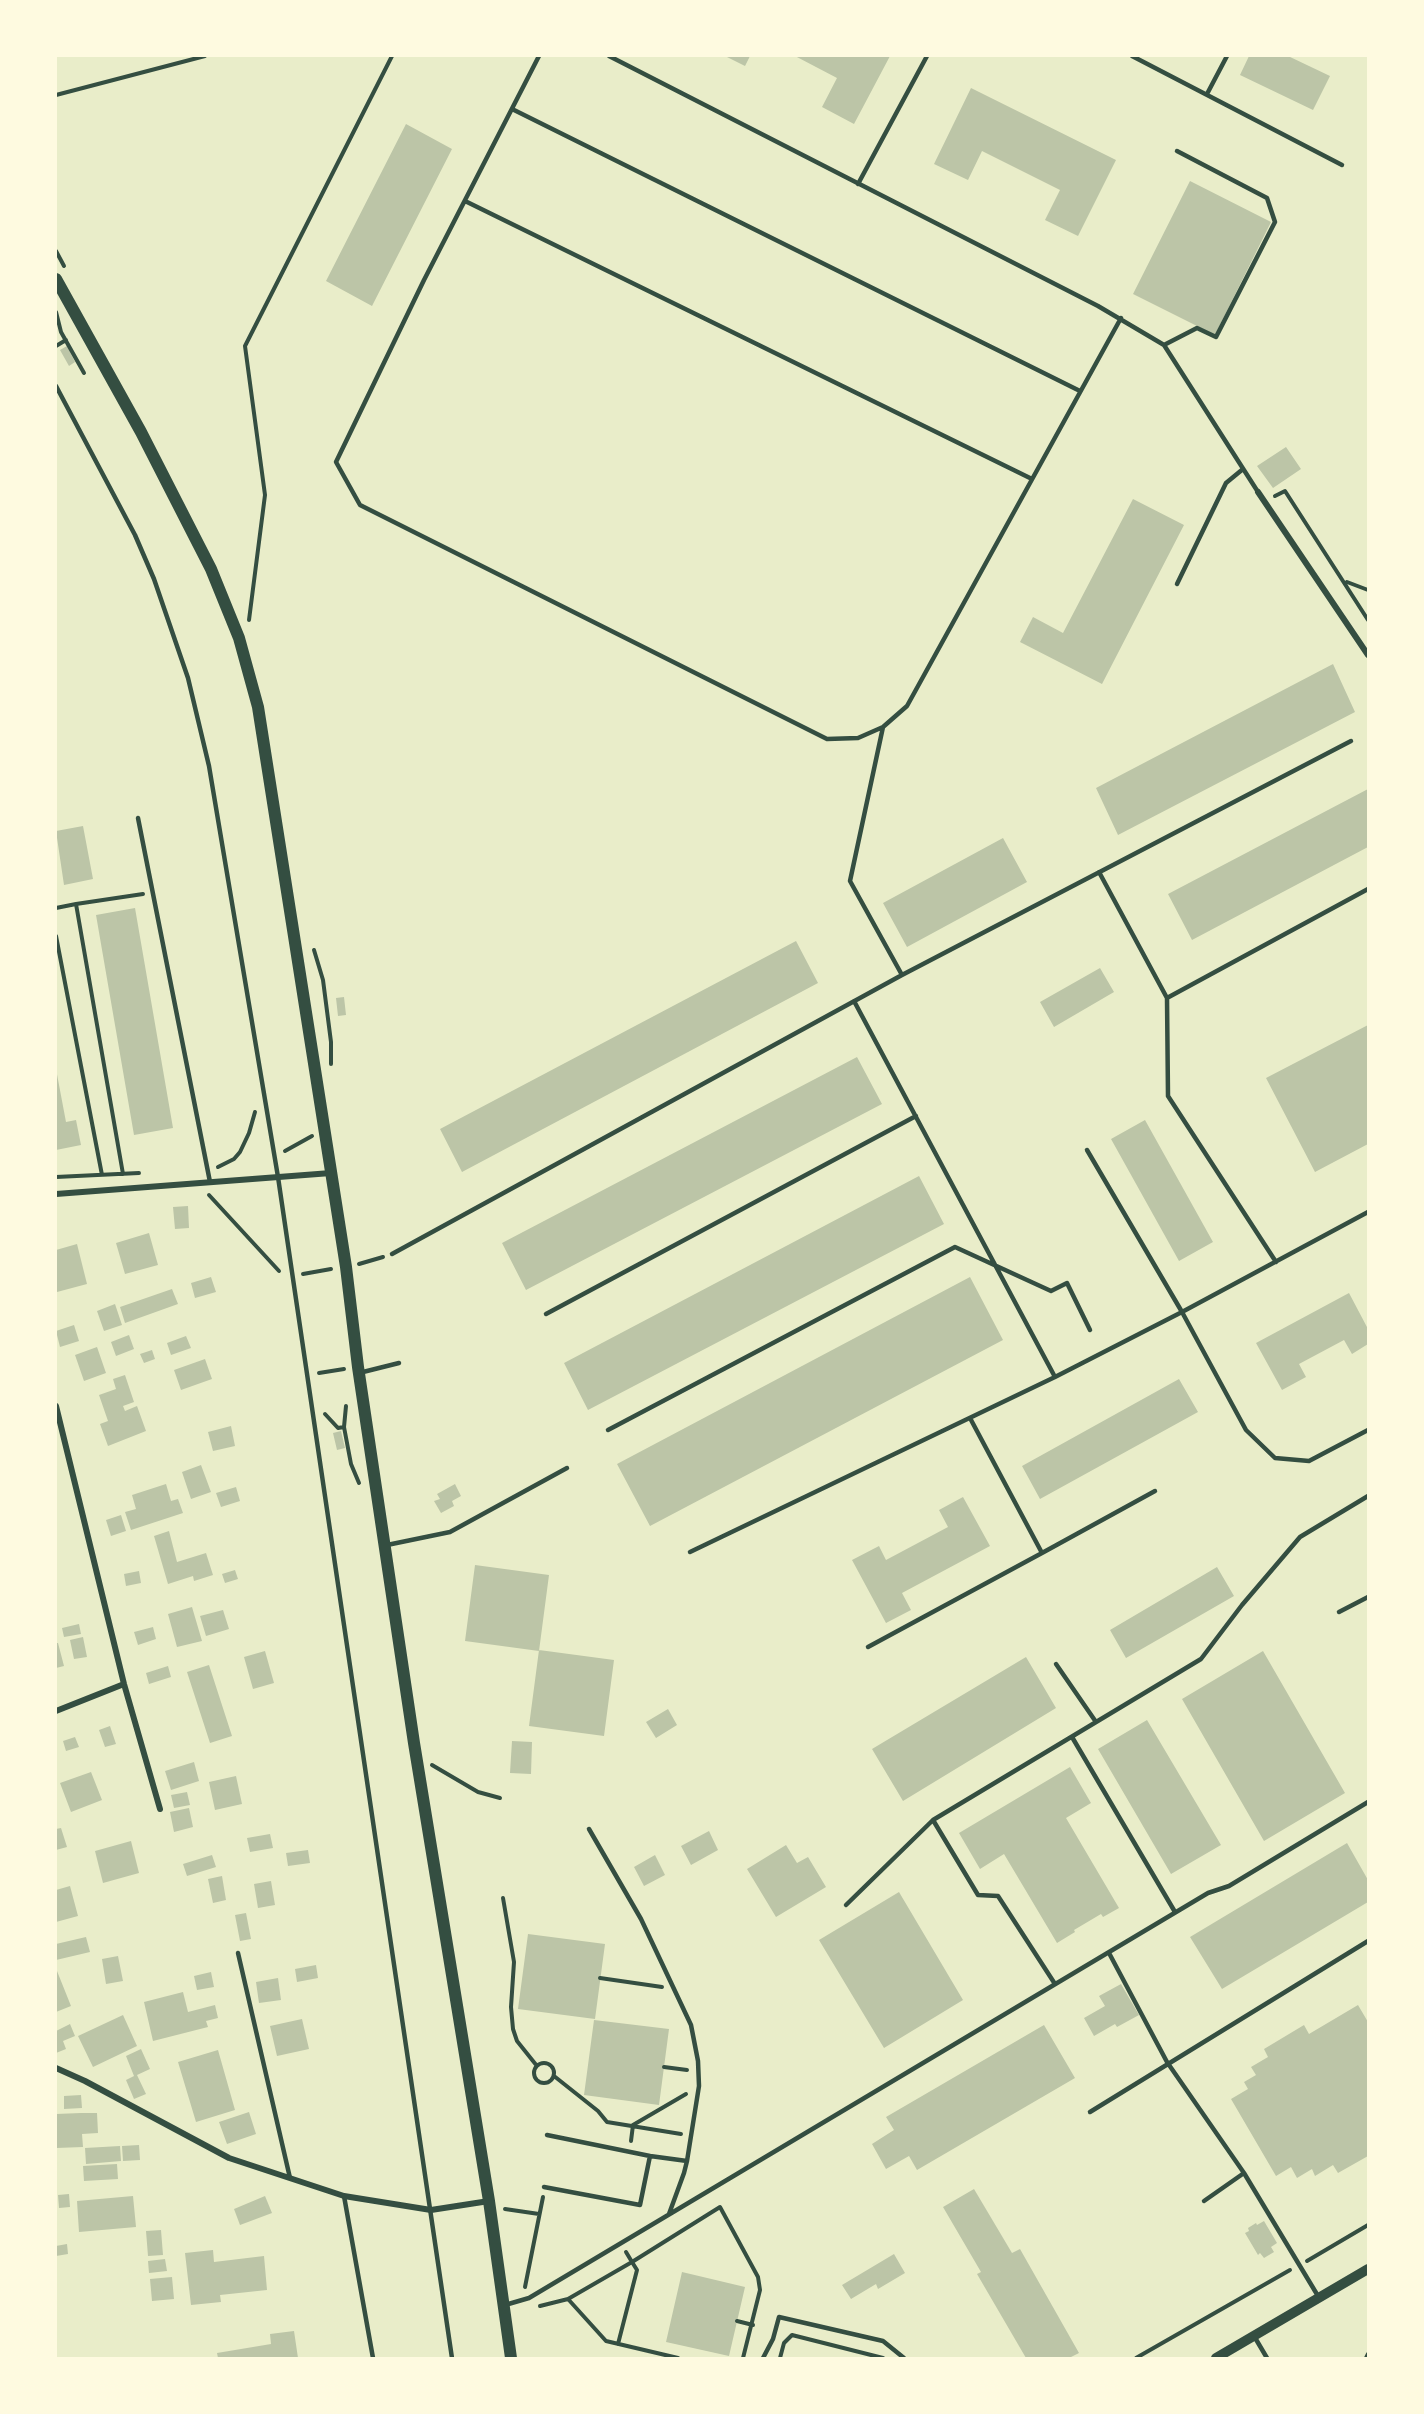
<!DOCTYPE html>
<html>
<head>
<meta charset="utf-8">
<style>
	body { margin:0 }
	#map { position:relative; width:1424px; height:2414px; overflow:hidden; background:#e9edc9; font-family:"DejaVu Sans",sans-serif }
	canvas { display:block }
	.frame { position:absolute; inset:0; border:57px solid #fefae0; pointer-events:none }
</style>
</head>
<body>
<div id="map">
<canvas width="1424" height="2414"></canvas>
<div class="frame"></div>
</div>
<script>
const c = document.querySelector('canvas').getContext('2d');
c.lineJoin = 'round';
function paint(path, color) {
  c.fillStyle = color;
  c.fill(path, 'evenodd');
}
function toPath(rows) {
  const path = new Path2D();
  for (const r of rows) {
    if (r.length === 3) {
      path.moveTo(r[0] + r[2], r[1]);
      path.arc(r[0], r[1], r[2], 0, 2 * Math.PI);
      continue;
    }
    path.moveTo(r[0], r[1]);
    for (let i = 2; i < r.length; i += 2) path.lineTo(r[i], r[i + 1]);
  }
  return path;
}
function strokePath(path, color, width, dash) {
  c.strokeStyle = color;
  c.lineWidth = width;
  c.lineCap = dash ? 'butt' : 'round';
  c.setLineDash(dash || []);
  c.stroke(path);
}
paint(toPath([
	[725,56,750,56,745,66],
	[795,56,890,56,854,124,822,107,837,78],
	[1249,56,1288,56,1330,76,1313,110,1240,75],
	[971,88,1116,160,1078,236,1045,220,1060,190,982,151,968,180,934,164],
	[406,124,452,149,372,306,326,281],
	[1190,181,1271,222,1215,335,1133,294],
	[67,346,75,362,69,366,60,350],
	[1286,447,1301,469,1273,488,1257,466],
	[1133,499,1184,525,1102,684,1020,642,1033,617,1063,633],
	[1333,664,1355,712,1118,835,1096,788],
	[1368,789,1368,847,1192,940,1168,894],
	[83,826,93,879,64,885,56,831],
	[1003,838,1027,882,907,947,883,903],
	[135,908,173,1128,134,1135,96,915],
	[796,941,818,983,462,1172,440,1129],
	[1100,968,1114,992,1054,1027,1040,1002],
	[344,997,346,1015,338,1016,336,998],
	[1368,1025,1368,1144,1315,1172,1266,1078],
	[857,1057,882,1104,526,1290,502,1243],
	[56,1069,66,1122,76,1120,81,1145,56,1150],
	[1145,1120,1213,1242,1179,1261,1111,1139],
	[919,1176,944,1224,588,1410,564,1363],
	[188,1206,189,1228,175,1229,173,1207],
	[149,1233,158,1265,125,1274,116,1243],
	[77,1244,87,1284,57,1292,56,1250],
	[211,1277,216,1292,195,1298,191,1283],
	[970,1277,1003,1340,650,1526,617,1464],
	[172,1289,178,1304,125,1323,120,1307],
	[1349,1293,1368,1329,1368,1344,1352,1354,1344,1340,1299,1364,1306,1377,1282,1390,1256,1343],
	[115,1304,122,1325,104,1331,97,1311],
	[74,1325,79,1341,60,1347,56,1331],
	[129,1335,134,1349,116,1356,111,1342],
	[186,1336,191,1348,171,1355,167,1343],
	[97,1347,106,1373,84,1381,75,1355],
	[152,1350,155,1359,144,1363,140,1354],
	[205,1359,212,1379,181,1390,174,1370],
	[125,1375,134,1402,123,1406,125,1411,137,1406,146,1431,108,1446,100,1424,108,1421,99,1395,116,1389,113,1379],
	[1179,1379,1198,1412,1040,1499,1022,1466],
	[231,1426,235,1446,213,1451,208,1432],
	[341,1431,345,1448,337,1450,333,1433],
	[201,1465,211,1492,191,1499,182,1472],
	[166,1484,171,1501,178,1499,183,1513,131,1530,125,1512,136,1509,132,1495],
	[455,1484,461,1496,452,1501,454,1506,441,1513,434,1501,440,1499,437,1494],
	[236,1487,240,1501,221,1507,216,1493],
	[963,1497,990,1546,902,1593,911,1610,886,1623,852,1560,879,1546,886,1560,948,1527,939,1510],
	[121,1515,126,1531,111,1536,106,1520],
	[169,1531,177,1562,206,1553,213,1575,194,1581,193,1576,168,1584,154,1536],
	[475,1565,549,1575,539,1651,465,1641],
	[1217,1567,1234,1596,1126,1658,1110,1630],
	[235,1570,238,1579,225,1583,222,1574],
	[139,1571,141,1583,126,1586,124,1574],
	[192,1607,202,1641,177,1647,168,1614],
	[223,1610,229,1629,206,1636,200,1616],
	[79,1624,81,1634,64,1637,62,1628],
	[153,1627,156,1639,138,1645,134,1632],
	[83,1637,87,1657,74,1659,70,1640],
	[56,1643,58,1643,64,1666,56,1668],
	[539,1650,614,1660,604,1736,529,1726],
	[265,1651,274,1683,253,1689,244,1657],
	[1263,1651,1345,1793,1264,1841,1182,1699],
	[1026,1657,1056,1708,903,1801,872,1749],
	[209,1665,232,1736,210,1743,187,1672],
	[168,1666,171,1677,149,1684,146,1673],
	[668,1709,677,1725,656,1738,646,1722],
	[1147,1720,1221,1845,1171,1874,1098,1749],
	[110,1726,116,1744,105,1747,99,1730],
	[75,1737,79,1747,66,1751,63,1741],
	[512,1741,532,1742,531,1774,510,1773],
	[194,1762,199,1781,171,1790,165,1771],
	[1070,1767,1091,1803,1066,1818,1119,1908,1103,1917,1101,1914,1074,1930,1075,1932,1057,1943,1004,1854,980,1869,959,1833],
	[91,1772,102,1800,71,1812,60,1783],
	[236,1776,242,1804,215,1810,209,1782],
	[187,1792,190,1805,174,1808,171,1795],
	[189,1808,193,1827,174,1832,170,1812],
	[61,1828,67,1847,56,1850,56,1829],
	[709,1831,718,1850,691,1865,681,1846],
	[270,1834,273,1848,250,1852,247,1838],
	[131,1841,139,1873,103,1883,95,1851],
	[1347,1843,1368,1880,1368,1902,1222,1989,1190,1937],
	[786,1845,797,1863,808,1857,826,1887,776,1917,747,1869],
	[308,1850,310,1863,288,1866,286,1853],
	[212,1855,216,1867,187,1876,183,1864],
	[655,1855,665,1875,644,1886,634,1867],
	[222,1876,226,1900,213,1903,208,1879],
	[271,1881,275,1905,258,1908,254,1884],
	[70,1886,78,1916,56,1922,56,1890],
	[899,1892,963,2000,884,2048,819,1940],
	[246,1913,251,1939,240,1941,235,1915],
	[528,1934,605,1944,595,2019,518,2009],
	[86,1937,90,1952,56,1960,56,1944],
	[118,1956,123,1981,106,1984,102,1959],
	[316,1965,318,1978,297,1982,295,1969],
	[57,1971,71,2006,56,2012,56,1972],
	[211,1972,214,1987,197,1990,194,1976],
	[278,1978,281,2000,259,2003,256,1982],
	[1121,1984,1139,2015,1117,2027,1115,2024,1094,2036,1084,2018,1105,2006,1099,1996],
	[183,1992,188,2012,215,2005,218,2018,206,2021,208,2027,153,2041,144,2002],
	[1358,2005,1368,2022,1368,2156,1338,2173,1333,2165,1315,2176,1312,2169,1297,2178,1291,2167,1276,2176,1231,2099,1248,2089,1244,2082,1256,2075,1251,2067,1268,2057,1264,2049,1304,2025,1309,2034],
	[123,2015,137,2046,93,2067,78,2036],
	[302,2019,309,2049,277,2056,270,2026],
	[594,2020,669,2029,659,2105,584,2095],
	[70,2024,75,2036,63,2041,66,2049,56,2053,56,2031],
	[1044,2025,1075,2078,917,2170,909,2156,886,2169,872,2144,894,2130,886,2117],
	[141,2049,150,2069,137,2075,146,2094,134,2099,126,2080,134,2076,126,2056],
	[218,2050,235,2110,196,2122,178,2062],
	[81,2095,82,2108,64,2109,64,2096],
	[249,2112,256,2134,227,2144,219,2122],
	[81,2113,97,2113,98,2133,82,2134,83,2147,56,2148,56,2114],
	[139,2145,140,2160,123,2161,122,2146],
	[120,2146,121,2161,86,2164,85,2148],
	[117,2164,118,2179,84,2181,83,2166],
	[974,2189,1012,2253,1020,2249,1079,2353,1069,2358,1026,2358,977,2274,981,2272,943,2207],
	[69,2194,70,2207,59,2208,58,2195],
	[133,2196,136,2227,79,2232,77,2201],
	[265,2196,272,2213,240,2225,234,2209],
	[1264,2221,1277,2243,1271,2247,1274,2252,1264,2258,1260,2253,1258,2255,1245,2233,1249,2231,1248,2228,1256,2223,1257,2225],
	[161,2230,163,2255,148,2256,146,2231],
	[67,2244,68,2254,56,2256,56,2246],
	[213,2250,214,2262,264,2256,267,2290,220,2295,221,2302,191,2305,185,2253],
	[894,2254,905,2273,878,2289,876,2284,851,2299,842,2285],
	[165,2259,167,2271,149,2273,148,2261],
	[682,2272,745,2287,729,2356,666,2342],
	[172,2277,174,2299,152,2301,150,2279],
	[294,2331,298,2358,218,2358,217,2353,271,2344,270,2334]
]), '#bcc5a7');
strokePath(toPath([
	[56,95,205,56],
	[56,251,64,266],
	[56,312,61,332,84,373],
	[56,346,66,340],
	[1275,496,1285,491,1368,620],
	[1347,582,1368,590],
	[249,620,265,495,245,346,392,56],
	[76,904,143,894],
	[56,908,76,904,123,1174],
	[56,936,102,1175],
	[314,950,323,980,331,1042,331,1064],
	[285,1151,312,1136],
	[218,1167,234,1159,240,1152,249,1133,255,1112],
	[56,1177,139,1173],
	[209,1195,279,1271],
	[359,1264,383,1257],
	[303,1274,331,1269],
	[319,1373,344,1369],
	[346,1406,344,1427,351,1464,359,1483],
	[325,1414,338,1428,344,1427],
	[432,1765,478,1792,500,1798],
	[503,1898,514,1962,511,2007,513,2029,517,2041,537,2066],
	[600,1978,662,1987],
	[544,2073,10],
	[664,2067,687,2070],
	[554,2076,598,2111,607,2122,681,2134],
	[631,2141,633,2125,686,2094],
	[505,2209,539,2214],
	[626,2252,632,2262,720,2207,758,2277,760,2290,743,2358],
	[1307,2261,1368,2225],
	[525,2287,543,2197],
	[540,2306,568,2299],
	[737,2321,753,2325],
	[618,2344,637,2270,632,2262,568,2299,606,2341,678,2358],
	[780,2358,784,2343,792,2335,883,2358],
	[1136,2358,1290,2270],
	[1366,2358,1368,2354]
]), '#344e41', 4);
strokePath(toPath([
	[539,56,424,280,336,462,360,505,827,739,858,738,883,727,907,706,1121,318],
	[609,56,1098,306,1164,345,1258,492],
	[1132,56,1342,165],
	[1207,94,1227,56],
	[512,109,1080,391],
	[858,184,927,56],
	[465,201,1032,479],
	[1164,345,1197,328,1216,337,1275,222,1267,198,1177,151],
	[56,386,135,535,154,579,188,678,209,766,278,1177,452,2358],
	[1177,584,1226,483,1243,469],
	[883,727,850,881,902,975],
	[138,818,210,1182],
	[1099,872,1167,998,1168,1096,1276,1262],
	[1167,998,1368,889],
	[854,1001,1055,1377],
	[1087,1150,1182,1312,1246,1430,1275,1458,1309,1461,1368,1430],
	[392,1254,902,975,1351,741],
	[546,1314,916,1116],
	[359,1373,399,1363],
	[608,1430,955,1247,1051,1291,1067,1283,1090,1330],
	[387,1545,450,1532,567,1468],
	[690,1552,1055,1377,1182,1312,1368,1212],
	[1042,1553,1155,1491],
	[1339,1612,1368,1597],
	[868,1647,1042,1553,970,1418],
	[1056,1664,1096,1722],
	[1072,1737,1175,1912],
	[933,1820,978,1895,998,1896,1055,1984],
	[589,1829,641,1919,691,2025,698,2061,699,2086,687,2161],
	[846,1905,933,1820,1201,1659,1242,1605,1300,1537,1368,1496],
	[238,1953,290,2178],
	[1109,1953,1167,2062,1244,2173,1318,2296],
	[1090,2112,1368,1941],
	[547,2135,650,2156,687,2161,684,2173,669,2214],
	[544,2187,640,2205,650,2156],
	[344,2196,373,2358],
	[1204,2201,1244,2173],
	[505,2305,529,2298,1208,1893,1229,1886,1368,1802],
	[1254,2336,1267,2358],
	[763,2358,773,2339,779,2317,883,2341,904,2358]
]), '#344e41', 4.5);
strokePath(toPath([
	[1258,492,1368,655],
	[56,1194,331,1173],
	[56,1406,124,1684,160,1809],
	[56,1711,124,1684],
	[56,2068,85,2081,229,2158,344,2196,431,2210,489,2201]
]), '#344e41', 6);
strokePath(toPath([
	[1216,2358,1368,2269]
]), '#344e41', 10);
strokePath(toPath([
	[56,279,141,432,211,569,239,638,258,707,346,1267,358,1367,414,1743,489,2201,511,2358]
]), '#344e41', 12);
</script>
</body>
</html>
